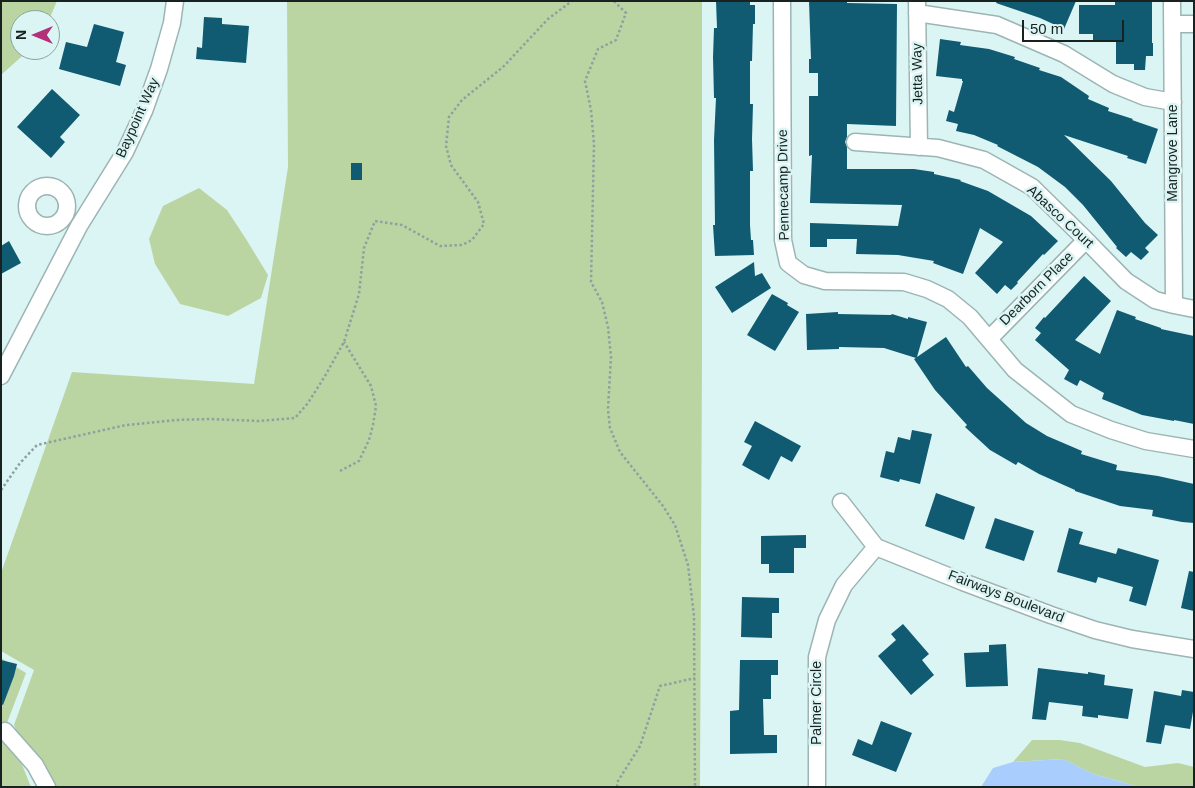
<!DOCTYPE html>
<html>
<head>
<meta charset="utf-8">
<style>
	body { margin:0 }
	#map { position:relative; width:1195px; height:788px; overflow:hidden; background:#dbf5f4; font-family:Arial,sans-serif }
	canvas { display:block }
	.frame { position:absolute; inset:0; border:2px solid #182221; pointer-events:none }
	.north { position:absolute; left:10px; top:10px; width:50px; height:50px; box-sizing:border-box; background:#dbf5f4; border:1px solid #8da1a0; border-radius:50%; rotate:270deg; font-size:14px; font-weight:700; line-height:20px; text-align:center; color:#182221 }
	.north::after { content:''; display:block; margin:auto; width:18px; height:22px; background:#b43179; clip-path:polygon(50% 0,100% 100%,50% 72%,0 100%) }
	.scale { position:absolute; left:1022px; top:20px; width:102px; height:22px; box-sizing:border-box; border:2px solid #182221; border-top:0; padding-left:6px; font-size:15px; line-height:18px; white-space:nowrap; color:#182221; -webkit-text-stroke:4px #dbf5f4; paint-order:stroke }
</style>
</head>
<body>
<div id="map">
<canvas width="1195" height="788"></canvas>
<div class="frame"></div>
<div class="north">N</div>
<div class="scale">50 m</div>
</div>
<script>
const c = document.querySelector('canvas').getContext('2d');
c.lineJoin = 'round';
function paint(path, color) {
  c.fillStyle = color;
  c.fill(path, 'evenodd');
}
function toPath(rows) {
  const path = new Path2D();
  for (const r of rows) {
    if (r.length === 3) {
      path.moveTo(r[0] + r[2], r[1]);
      path.arc(r[0], r[1], r[2], 0, 2 * Math.PI);
      continue;
    }
    path.moveTo(r[0], r[1]);
    for (let i = 2; i < r.length; i += 2) path.lineTo(r[i], r[i + 1]);
  }
  return path;
}
function strokePath(path, color, width, dash) {
  c.strokeStyle = color;
  c.lineWidth = width;
  c.lineCap = dash ? 'butt' : 'round';
  c.setLineDash(dash || []);
  c.stroke(path);
}
function write(font, color, halo, rows, align = 'center') {
  c.font = font + ' Arial,sans-serif';
  c.lineWidth = 5;
  c.setLineDash([]);
  c.textBaseline = 'middle';
  c.strokeStyle = halo;
  c.fillStyle = color;
  for (const [text, x, y, turn = 0] of rows) {
    c.save();
    c.translate(x, y);
    c.rotate((+turn || 0) * Math.PI / 180);
    c.textAlign = isNaN(turn) ? turn : align;
    if (halo) c.strokeText(text, 0, 0);
    c.fillText(text, 0, 0);
    c.restore();
  }
}
paint(toPath([
	[1,1,57,1,49,20,20,20,20,50,29,50,1,75],
	[287,1,702,1,702,356,700,787,38,787,14,725,34,670,1,651,1,573,72,372,254,384,288,167],
	[199,188,227,210,246,239,268,275,261,298,228,316,180,304,155,264,149,239,163,206],
	[1,658,26,673,7,723,7,727,31,787,1,787],
	[1032,740,1060,740,1080,743,1145,767,1178,763,1194,767,1194,787,1140,787,1093,774,1063,759,1013,762]
]), '#bbd5a2');
paint(toPath([
	[1063,759,1093,774,1140,787,981,787,993,768,1013,762]
]), '#a9cdfd');
paint(toPath([
	[716,1,750,1,750,5,755,5,755,24,753,24,752,61,750,61,750,104,753,104,752,139,753,171,750,171,750,225,751,240,753,240,754,255,715,256,713,225,715,225,714,140,716,98,714,98,713,57,714,28,717,28],
	[809,1,847,1,847,3,897,4,896,126,847,124,847,137,845,142,847,147,847,169,914,169,934,172,934,174,961,180,960,181,988,191,1031,216,1058,241,1044,255,1043,254,1017,282,1018,283,1011,290,1005,285,997,294,975,273,1003,242,980,228,963,274,933,263,934,261,898,255,856,254,857,239,827,239,827,247,810,247,810,223,898,226,902,205,810,203,810,202,812,155,809,156,809,96,818,96,818,73,809,73,809,59,811,59],
	[997,1,1076,1,1064,29,1040,18,996,3],
	[1115,1,1152,1,1152,43,1153,43,1153,56,1146,56,1145,70,1134,70,1134,64,1116,64,1116,42,1093,42,1093,34,1079,34,1079,5,1115,5],
	[204,17,222,18,222,24,249,26,246,63,196,59,197,47,202,48],
	[94,24,124,32,116,62,126,65,120,86,59,69,66,42,87,47],
	[940,39,961,42,960,45,989,49,1015,57,1014,59,1040,68,1039,70,1061,77,1089,96,1088,99,1109,108,1108,111,1133,119,1132,120,1158,129,1146,164,1127,158,1128,156,1064,135,1111,181,1145,223,1158,235,1145,248,1149,252,1141,260,1131,252,1126,257,1116,248,1117,247,1083,205,1065,187,1038,167,997,146,998,145,974,135,956,131,958,124,946,121,949,110,954,112,963,81,962,81,962,79,936,76],
	[52,89,80,115,60,137,65,142,51,158,17,127],
	[351,163,362,163,362,180,351,180],
	[9,241,21,263,1,274,1,246],
	[754,262,755,276,762,273,771,288,732,313,715,287],
	[1084,276,1111,301,1075,340,1100,354,1117,310,1136,317,1135,319,1161,328,1161,329,1194,336,1194,424,1174,420,1174,421,1142,415,1102,399,1104,393,1080,380,1077,386,1064,379,1069,370,1035,340,1041,333,1035,328,1044,317,1045,318],
	[772,294,788,303,787,305,799,312,775,351,747,335],
	[838,312,838,314,891,315,892,314,908,319,908,317,927,322,917,357,946,337,966,367,968,366,987,388,1026,423,1047,436,1082,451,1081,454,1117,465,1116,470,1158,476,1194,484,1194,523,1182,522,1152,516,1153,510,1120,506,1075,491,1075,490,1039,474,1018,462,1016,465,990,450,965,427,967,425,935,390,914,359,916,358,884,348,839,347,839,349,807,350,806,314],
	[755,421,801,446,792,462,781,456,769,480,742,465,752,446,744,442],
	[912,430,932,434,920,484,900,479,899,482,880,477,886,451,894,453,898,437,910,440],
	[936,493,975,507,964,540,925,526],
	[995,518,1034,531,1024,561,985,548],
	[1069,528,1083,532,1079,544,1116,554,1118,548,1159,560,1146,606,1129,601,1133,587,1098,577,1096,583,1057,572],
	[806,535,806,548,794,548,794,573,769,573,769,564,761,564,761,536],
	[1189,571,1194,572,1194,611,1181,608],
	[742,597,779,598,779,613,772,613,772,638,741,637],
	[903,624,929,654,922,660,934,675,911,695,878,656,896,640,891,634],
	[1006,644,1008,686,966,687,964,653,989,652,989,645],
	[1,660,17,664,14,676,3,705,1,704],
	[740,660,778,660,778,675,771,675,771,699,763,699,764,735,777,735,777,753,730,754,730,711,739,710],
	[1038,668,1088,674,1088,672,1105,675,1104,685,1133,689,1128,719,1098,715,1098,718,1082,716,1083,706,1049,702,1046,720,1032,719],
	[1182,690,1194,692,1194,706,1190,729,1165,725,1161,744,1146,742,1154,691,1181,696],
	[881,721,912,733,896,772,852,755,858,739,872,745]
]), '#105b72');
const minor = toPath([
	[782,1,783,240,788,263,804,275,825,281,904,282,927,289,948,299,970,317,1015,370,1071,414,1111,430,1146,441,1194,449],
	[917,1,919,147],
	[1172,1,1174,305],
	[917,13,997,25,1064,54,1113,84,1145,97,1173,102],
	[1172,24,1194,24],
	[855,142,938,148,984,160,1032,187,1083,237,1126,281,1155,300,1174,305,1194,309],
	[47,206,20],
	[989,339,1086,240],
	[1,376,79,226,125,152,144,111,159,69,172,23,175,1],
	[841,502,876,547,963,582,1051,615,1095,630,1132,639,1194,649],
	[5,731,35,765,47,787],
	[817,787,817,657,827,620,844,585,876,547]
]);
strokePath(minor, '#9cb5b4', 19);
strokePath(toPath([
	[614,1,626,13,616,40,598,49,585,81,591,110,594,144,591,282,602,302,608,327,611,357,608,409,610,428,620,452,663,506,675,525,688,565,694,616,695,787],
	[340,471,359,461,369,440,373,425,376,406,371,386,344,342],
	[1,490,20,463,37,445,126,425,176,420,210,419,259,421,295,418,308,403,325,376,344,342,359,294,364,248,375,221,402,225,440,246,462,245,472,240,484,224,478,202,451,165,446,146,449,117,462,100,503,67,548,19,572,1],
	[617,787,618,781,640,746,660,686,695,678]
]), '#8da1a0', 2.5, [2.5, 2.5]);
strokePath(minor, '#fff', 16);
write('14px', '#182221', '#dbf5f4', [
	["Jetta Way",918,74,-91],
	["Baypoint Way",138,118,-66],
	["Mangrove Lane",1173,153,-90],
	["Pennecamp Drive",784,185,-91],
	["Abasco Court",1060,217,43],
	["Dearborn Place",1037,289,-45],
	["Fairways Boulevard",1006,597,21],
	["Palmer Circle",817,703,-90]
]);
</script>
</body>
</html>
